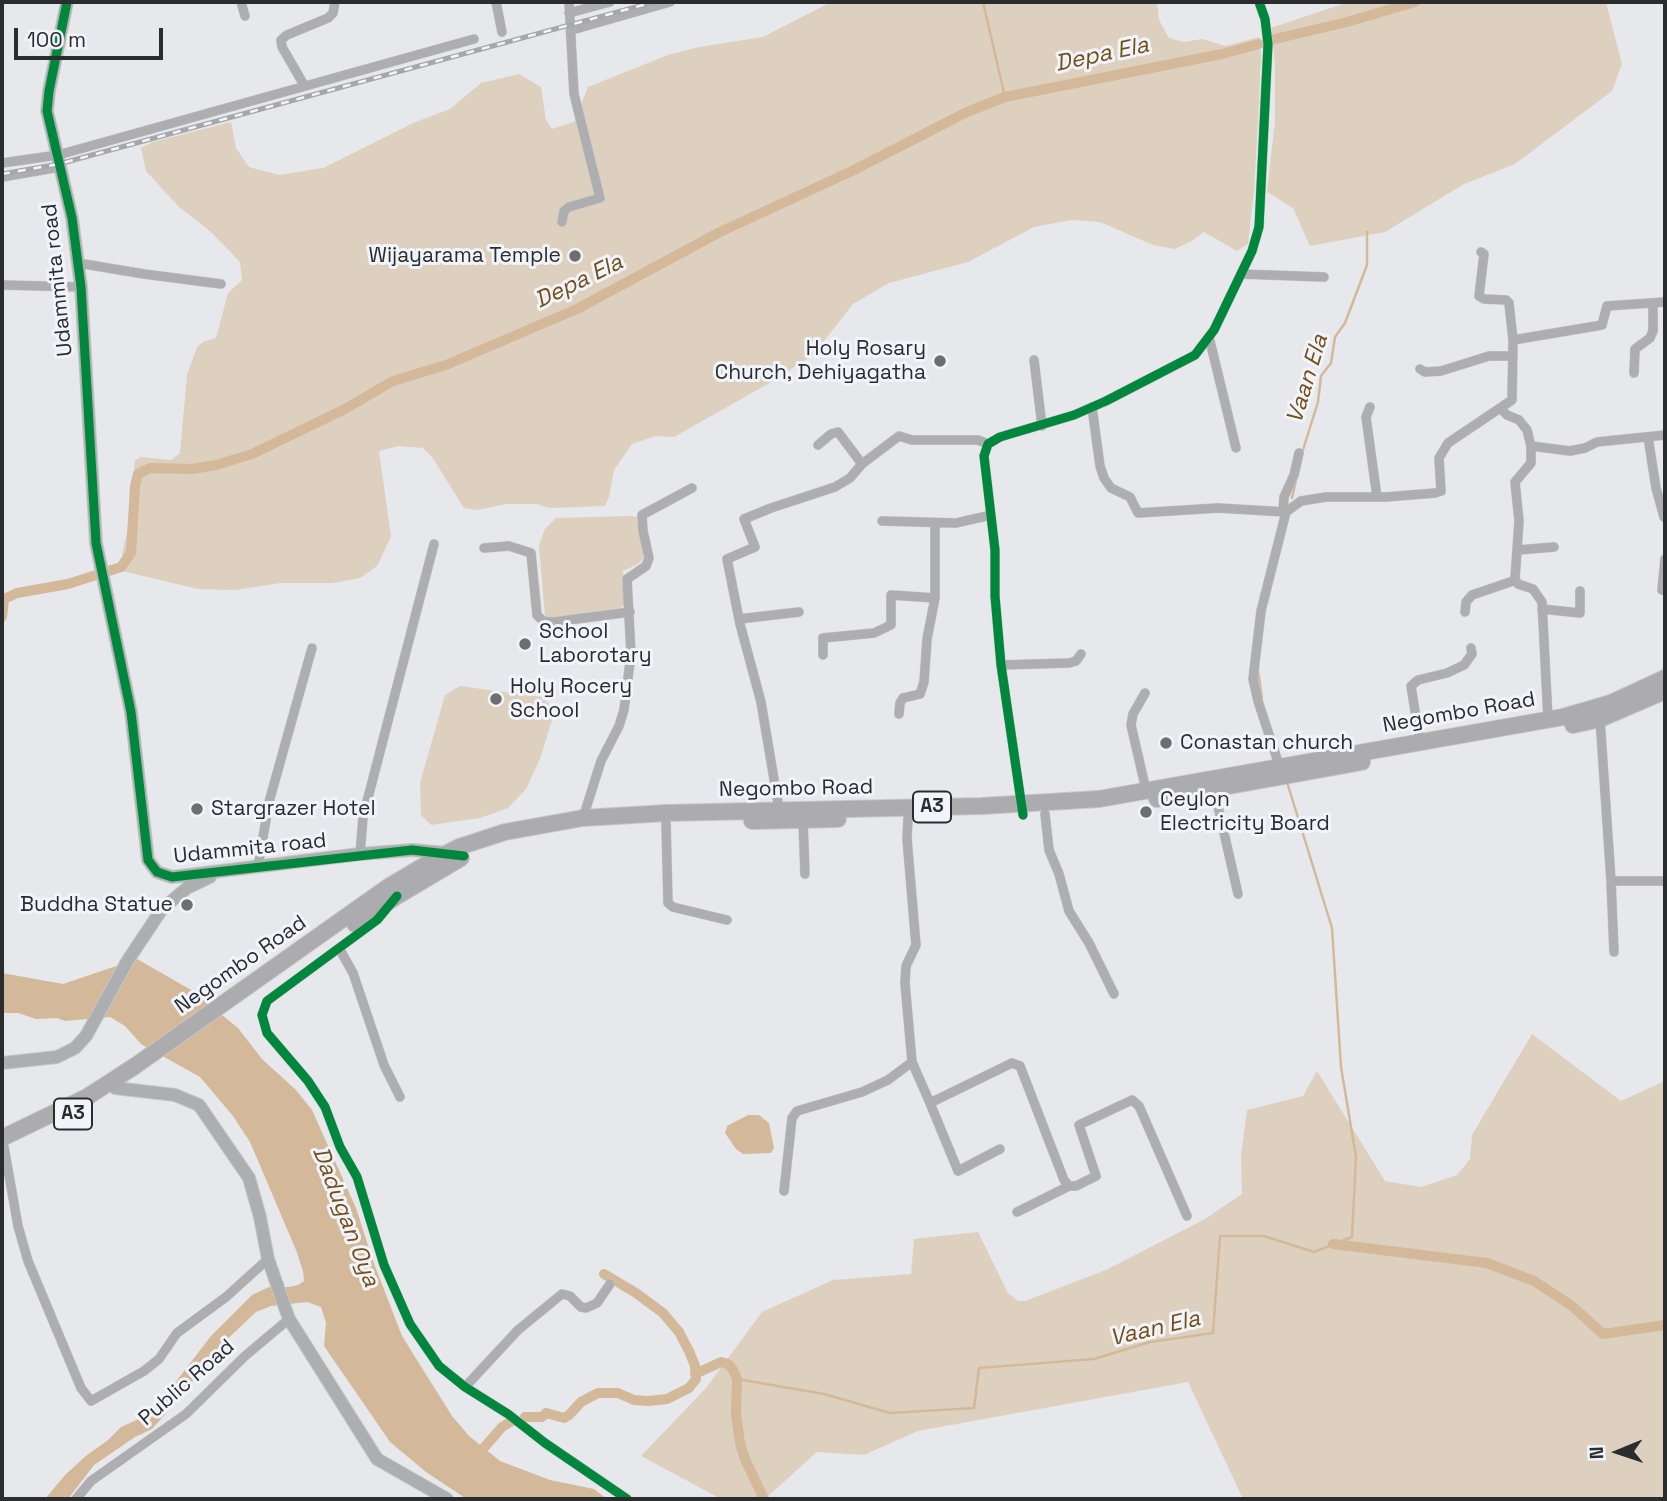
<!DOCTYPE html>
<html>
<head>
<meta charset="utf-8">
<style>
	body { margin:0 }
	#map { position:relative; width:1667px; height:1501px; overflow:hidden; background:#e7e8eb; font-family:"Space Grotesk",sans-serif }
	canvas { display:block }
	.frame { position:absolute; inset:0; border:4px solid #2b2c2e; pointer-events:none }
	.north { position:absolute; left:1583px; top:1417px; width:70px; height:70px; -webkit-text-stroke:5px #f2f4fb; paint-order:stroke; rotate:268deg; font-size:19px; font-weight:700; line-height:28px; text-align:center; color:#2b2c2e }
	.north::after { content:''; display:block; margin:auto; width:24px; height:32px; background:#2b2c2e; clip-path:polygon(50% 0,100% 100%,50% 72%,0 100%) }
	.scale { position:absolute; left:14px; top:28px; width:149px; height:32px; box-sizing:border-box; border:4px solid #2b2c2e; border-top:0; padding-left:9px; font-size:21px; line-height:24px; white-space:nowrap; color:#2b2c2e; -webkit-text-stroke:5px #f2f4fb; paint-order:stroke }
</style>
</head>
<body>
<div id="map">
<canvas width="1667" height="1501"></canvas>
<div class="frame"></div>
<div class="north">N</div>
<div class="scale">100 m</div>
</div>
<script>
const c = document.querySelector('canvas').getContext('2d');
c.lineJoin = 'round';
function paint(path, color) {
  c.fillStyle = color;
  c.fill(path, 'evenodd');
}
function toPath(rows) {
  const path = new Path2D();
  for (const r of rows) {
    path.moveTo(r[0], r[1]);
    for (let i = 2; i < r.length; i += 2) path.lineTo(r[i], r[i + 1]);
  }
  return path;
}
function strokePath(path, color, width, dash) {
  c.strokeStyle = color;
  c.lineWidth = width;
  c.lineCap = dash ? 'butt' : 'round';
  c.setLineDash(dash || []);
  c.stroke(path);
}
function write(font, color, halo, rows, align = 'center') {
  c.font = font + ' "Space Grotesk",sans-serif';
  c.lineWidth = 6;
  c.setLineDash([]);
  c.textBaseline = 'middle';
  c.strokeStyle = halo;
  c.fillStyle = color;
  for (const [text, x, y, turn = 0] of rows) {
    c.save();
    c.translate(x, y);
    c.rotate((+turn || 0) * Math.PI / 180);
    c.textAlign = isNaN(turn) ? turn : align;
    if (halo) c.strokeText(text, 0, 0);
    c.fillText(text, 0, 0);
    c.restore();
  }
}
paint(toPath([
	[831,2,1157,2,1159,20,1169,38,1184,42,1202,39,1226,46,1259,37,1261,55,1259,106,1254,191,1248,244,1237,251,1204,232,1192,241,1174,249,1153,245,1100,222,1071,220,1034,227,968,262,889,283,853,304,813,355,773,381,674,437,655,436,632,444,614,470,609,497,605,506,550,508,537,504,507,504,477,510,464,508,432,457,423,448,399,446,379,451,391,537,377,566,360,578,333,583,281,583,235,590,198,589,122,571,122,554,127,533,135,461,140,457,171,460,180,453,187,375,197,347,203,342,216,338,228,293,242,280,240,262,212,233,178,206,146,171,141,148,153,142,231,122,236,148,249,167,279,175,323,168,413,123,450,109,481,83,519,74,541,87,546,120,552,129,574,122,588,87,668,55,699,47,763,37],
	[1348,2,1606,2,1622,64,1612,91,1515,164,1464,184,1385,232,1310,246,1293,208,1267,192,1275,120,1275,64,1271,28],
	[628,516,638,517,644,552,643,559,638,564,623,571,625,604,621,608,553,619,545,616,539,545,545,529,556,518],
	[460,686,542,697,549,704,552,720,540,759,526,789,508,808,480,818,431,825,421,815,420,783,445,695],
	[1532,1034,1621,1101,1665,1081,1665,1499,1243,1499,1188,1382,918,1431,864,1455,817,1452,765,1499,721,1499,641,1456,706,1388,762,1312,833,1280,911,1274,914,1239,978,1232,1008,1293,1018,1301,1025,1301,1106,1270,1205,1219,1242,1194,1241,1156,1247,1110,1303,1096,1317,1071,1385,1181,1421,1187,1457,1175,1470,1159,1472,1135]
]), '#ded0be');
paint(toPath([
	[137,959,193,991,238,1028,262,1059,296,1090,312,1110,356,1208,373,1261,402,1336,452,1416,469,1436,500,1461,550,1480,594,1489,607,1499,467,1499,462,1496,426,1472,390,1442,324,1346,326,1323,321,1307,307,1302,271,1306,256,1312,218,1348,178,1400,152,1429,135,1437,94,1465,68,1499,45,1499,65,1475,87,1455,107,1441,121,1427,139,1419,171,1388,211,1336,252,1295,269,1287,289,1287,298,1285,304,1281,303,1271,296,1250,250,1142,233,1116,200,1077,141,1044,125,1026,110,1017,65,1021,57,1018,36,1019,18,1013,2,1013,2,973,63,984],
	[748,1115,759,1115,769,1123,774,1148,771,1153,743,1154,736,1149,725,1133,727,1126]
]), '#d3b99a');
strokePath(toPath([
	[983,2,1005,97],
	[1302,453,1318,402,1321,376,1331,363,1335,337,1345,323,1367,265,1367,232],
	[1292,498,1296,480],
	[1258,671,1262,699],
	[737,1379,824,1394,890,1413,974,1408,979,1368,1094,1359,1150,1342,1213,1333,1220,1236,1264,1236,1314,1252,1352,1237,1356,1157,1341,1067,1332,928,1287,782]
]), '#d3b99a', 2.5);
strokePath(toPath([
	[1275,39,1347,22,1415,2],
	[2,617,4,599,17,593,68,584,121,567,131,553,135,486,138,474,150,468,192,469,216,465,252,454,345,409,393,381,446,365,577,309,720,232,852,171,967,112,1005,97,1222,54,1259,44],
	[1333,1244,1487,1263,1534,1281,1572,1306,1603,1334,1665,1325],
	[695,1374,721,1362,728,1364,733,1370,737,1379,736,1414,740,1443,745,1459,764,1499],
	[525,1417,542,1417,546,1413,564,1418,569,1415,581,1402,598,1393,618,1393,634,1400,648,1401,667,1399,689,1388,696,1379,695,1366,689,1351,679,1332,663,1313,636,1293,604,1274],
	[475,1458,502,1427,512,1421]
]), '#d3b99a', 10);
const street = toPath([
	[241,2,245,16],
	[496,2,502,32],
	[569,13,610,2],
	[572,30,670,2],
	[304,85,282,47,281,40,287,35,328,18,333,13,335,2],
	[2,163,58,155,474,39],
	[2,177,60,167],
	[562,222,564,211,569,207,600,198,574,94,569,2],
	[1481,252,1484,254,1479,296,1484,299,1506,300,1509,303,1513,340],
	[78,263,144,274,221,284],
	[1241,274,1324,277],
	[2,285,81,287],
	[1209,337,1236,448],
	[1034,360,1042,426],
	[1420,369,1425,372,1441,371,1489,356,1513,356],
	[1634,373,1635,349,1650,338,1653,331,1653,303],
	[1092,407,1100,466,1104,478,1111,488,1130,497,1138,513,1218,508,1286,512,1301,501,1326,497,1386,497,1435,493,1441,491,1439,458,1448,443,1512,400,1513,340,1602,325,1607,306,1665,302],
	[1370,407,1366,417,1377,497],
	[1501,409,1507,415,1519,420,1527,430,1531,446,1531,463,1515,482,1519,521,1515,579,1518,584,1533,589,1542,602,1548,719],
	[1648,437,1656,488,1664,517],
	[818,445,831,434,838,432,862,464],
	[1531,446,1570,451,1585,448,1597,442,1665,435],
	[1283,512,1284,497,1294,475,1299,453],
	[882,521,956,523,991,515],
	[484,548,509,546,531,553,537,615,543,621,553,622,630,612],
	[1518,550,1554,547],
	[1662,590,1665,559],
	[1542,609,1580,613,1580,591],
	[1465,612,1466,602,1472,595,1516,580],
	[739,619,799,612],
	[823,655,823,638,874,633,891,625,891,595,935,598],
	[1001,665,1069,663,1076,661,1081,654],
	[1145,693,1133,714,1131,725,1146,790],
	[899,714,900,703,903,698,920,694,924,682,927,639,935,598,935,523],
	[1600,719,1611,881,1665,881],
	[1420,742,1411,686,1418,680,1447,673,1464,665,1472,654,1471,648],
	[1279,765,1258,701,1253,679,1261,611,1286,512],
	[1214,789,1238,894],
	[779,809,761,702,740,624,727,559,755,547,744,519,771,508,835,487,850,478,862,464,899,436,912,440,978,440,988,444],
	[1045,814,1049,850,1059,874,1069,911,1089,943,1114,994],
	[1023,815,1001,665,995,596,995,550,984,456,988,444,1000,437,1074,415,1106,401,1195,355,1214,330,1252,251,1259,227,1268,44,1265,19,1259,2],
	[583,818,601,761,619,726,624,710,631,654,627,579,646,566,649,558,643,531,642,515,692,488],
	[908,818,907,839,916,945,906,966,905,983,912,1062,930,1103,1012,1063,1020,1066,1064,1180,1069,1186,1076,1186,1096,1176,1079,1125,1132,1100,1139,1106,1187,1216],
	[803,820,805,874],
	[666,823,668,903,673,907,727,920],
	[360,854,363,817,434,544],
	[258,867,269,802,312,648],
	[1611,881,1614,952],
	[387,908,377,920,267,1001,262,1015,267,1033,308,1081,325,1107,340,1147,357,1177,384,1265,410,1324,439,1366,465,1387,508,1414,545,1443,627,1499],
	[339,948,353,973,384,1065,400,1097],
	[930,1103,958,1171,1000,1149],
	[4,1147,18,1226,28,1261,81,1388,91,1401,144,1371,159,1359,177,1333,226,1297,268,1259],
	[784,1191,792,1118,797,1111,862,1092,888,1080,912,1062],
	[1017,1212,1069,1186],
	[465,1387,518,1330,562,1294,570,1296,581,1307,586,1308,597,1303,610,1284],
	[76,1499,91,1481,186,1414,245,1356,289,1319]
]);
const secondary = toPath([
	[67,2,49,91,47,111,72,218,81,287,96,543,131,712,148,860,157,872,172,877,360,854,412,850,446,853],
	[2,1063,57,1057,75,1048,86,1036,128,960,162,909,187,888,210,877],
	[115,1088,175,1095,199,1105,249,1178,260,1217,268,1259,289,1319,377,1459,447,1499]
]);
const highway = toPath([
	[1573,725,1600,719,1665,691],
	[1157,799,1362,762],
	[752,821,838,819],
	[355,924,397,896,461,858],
	[2,1138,87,1097,135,1066,388,887,430,862,459,847,505,832,583,818,666,813,982,806,1099,799,1563,717,1611,703,1665,678]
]);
strokePath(street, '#c6c6c8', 10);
strokePath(secondary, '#c6c6c8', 14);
strokePath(highway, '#c6c6c8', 18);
strokePath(street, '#aeaeb0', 9);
strokePath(secondary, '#adaeb0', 12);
strokePath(highway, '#acacae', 16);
const rail = toPath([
	[2,174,59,164,654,2]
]);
strokePath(rail, '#a6a7a8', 5);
strokePath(rail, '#f2f4fb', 2.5, [8]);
strokePath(toPath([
	[67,2,49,91,47,111,72,218,81,287,96,543,131,712,148,860,157,872,172,877,412,850,464,856],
	[1023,815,1001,665,995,596,995,550,984,456,988,444,1000,437,1074,415,1106,401,1195,355,1214,330,1252,251,1259,227,1268,44,1265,19,1259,2],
	[397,896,377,920,267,1001,262,1015,267,1033,308,1081,325,1107,340,1147,357,1177,384,1265,410,1324,439,1366,465,1387,508,1414,545,1443,627,1499]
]), '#00873e', 9);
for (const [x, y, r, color] of [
	[575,256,7,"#6d6e70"],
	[940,361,7,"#6d6e70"],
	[525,644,7,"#6d6e70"],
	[496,699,7,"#6d6e70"],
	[1166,743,7,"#6d6e70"],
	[197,809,7,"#6d6e70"],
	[1146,812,7,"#6d6e70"],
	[187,905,7,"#6d6e70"]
]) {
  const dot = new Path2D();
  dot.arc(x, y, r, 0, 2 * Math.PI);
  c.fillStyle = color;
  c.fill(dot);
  strokePath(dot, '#f2f4fb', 2.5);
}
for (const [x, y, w] of [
	[932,807,38],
	[73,1114,38]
]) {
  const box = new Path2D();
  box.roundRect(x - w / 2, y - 15.5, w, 31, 5);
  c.fillStyle = '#f2f4fb';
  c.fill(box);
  strokePath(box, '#2b2c2e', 2);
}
write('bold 19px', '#2b2c2e', null, [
	["A3",932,807],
	["A3",73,1114]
]);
write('21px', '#2b2c2e', '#f2f4fb', [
	["Wijayarama Temple",561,256,"right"],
	["Holy Rosary",926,349,"right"],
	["Church, Dehiyagatha",926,373,"right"],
	["School",539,632],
	["Laborotary",539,656],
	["Holy Rocery",510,687],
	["School",510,711],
	["Conastan church",1180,743],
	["Ceylon",1160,800],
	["Electricity Board",1160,824],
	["Stargrazer Hotel",211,809],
	["Buddha Statue",173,905,"right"]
], 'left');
write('21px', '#2b2c2e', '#f2f4fb', [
	["Udammita road",58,280,-96],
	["Negombo Road",1459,713,-10],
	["Negombo Road",796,789,-1],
	["Udammita road",250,849,-6],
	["Negombo Road",241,965,-35],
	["Public Road",187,1383,-41]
]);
write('italic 23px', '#734f19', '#f2f4fb', [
	["Depa Ela",1102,55,-12],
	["Depa Ela",579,282,-26],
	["Vaan Ela",1308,379,-73],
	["Dadugan Oya",345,1217,69],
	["Vaan Ela",1155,1329,-13]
]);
</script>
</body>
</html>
